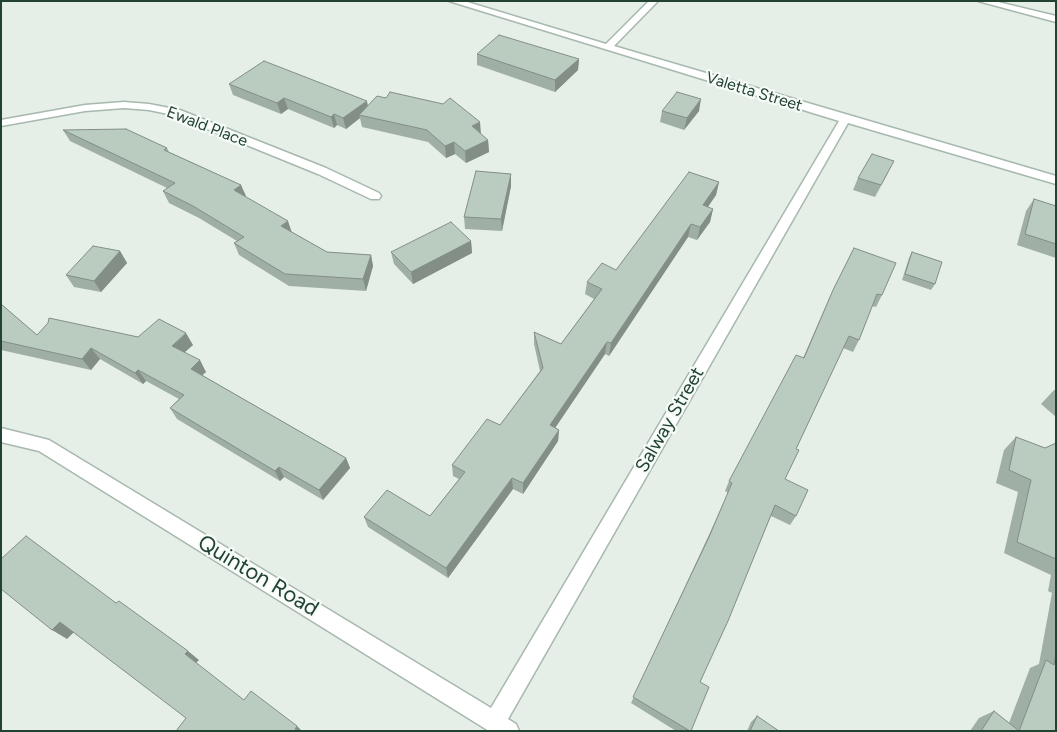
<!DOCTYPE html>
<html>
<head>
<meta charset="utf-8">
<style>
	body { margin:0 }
	#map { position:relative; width:1057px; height:732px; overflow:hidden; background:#e5efe8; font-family:Figtree,sans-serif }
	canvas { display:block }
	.frame { position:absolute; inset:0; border:2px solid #224332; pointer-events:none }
</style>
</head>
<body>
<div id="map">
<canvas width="1057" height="732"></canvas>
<div class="frame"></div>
</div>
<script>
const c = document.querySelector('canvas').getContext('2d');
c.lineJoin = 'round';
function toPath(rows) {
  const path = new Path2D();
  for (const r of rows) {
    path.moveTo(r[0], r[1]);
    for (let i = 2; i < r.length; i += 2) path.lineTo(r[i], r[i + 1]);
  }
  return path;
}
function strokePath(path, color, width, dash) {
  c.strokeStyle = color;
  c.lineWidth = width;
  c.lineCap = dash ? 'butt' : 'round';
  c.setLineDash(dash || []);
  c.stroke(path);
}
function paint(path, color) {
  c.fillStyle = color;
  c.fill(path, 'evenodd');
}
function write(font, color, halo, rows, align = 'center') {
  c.font = font + ' Figtree,sans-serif';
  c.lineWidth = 4.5;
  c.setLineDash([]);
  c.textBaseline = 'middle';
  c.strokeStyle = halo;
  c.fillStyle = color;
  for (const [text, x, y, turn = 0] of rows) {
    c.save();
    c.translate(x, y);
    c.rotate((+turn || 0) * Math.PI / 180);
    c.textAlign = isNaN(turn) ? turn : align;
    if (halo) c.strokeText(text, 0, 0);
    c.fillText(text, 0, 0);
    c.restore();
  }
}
const minor = toPath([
	[449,1,464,1,606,44,649,1,658,1,614,46,1056,176,1056,184,848,123,508,719,516,724,519,731,489,731,39,451,1,442,1,428,49,440,491,708,839,121,449,1],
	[978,1,994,1,1056,16,1056,22,978,1],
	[124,102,149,104,180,110,326,168,379,193,381,196,379,199,371,199,318,174,173,115,149,110,124,108,85,111,1,126,1,120,85,105,124,102]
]);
strokePath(minor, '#a7b8ae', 3);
paint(minor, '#fff');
paint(toPath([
	[477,54,579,59,578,70,555,92,477,65],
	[229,84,368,106,481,134,488,140,489,152,466,163,455,154,446,158,428,142,362,127,360,118,346,129,337,125,334,128,288,109,281,114,233,95],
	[662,111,699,111,684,130,660,122],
	[63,130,167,148,169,152,241,185,245,197,292,232,327,252,371,255,373,266,366,291,289,286,239,255,234,243,237,241,199,218,169,203,163,191,167,188,70,141],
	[888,173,875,197,853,190,858,178],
	[511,174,511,186,502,231,465,229,464,217],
	[719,182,716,195,708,207,713,209,710,222,697,240,688,237,609,356,605,354,555,428,559,430,558,441,523,494,513,489,448,578,368,527,364,517,430,516,459,479,453,476,452,465,500,425,540,371,534,344,534,332,561,344,594,299,585,294,587,282,616,270],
	[1034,199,1056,206,1056,258,1017,245,1026,211],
	[471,241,472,253,413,284,394,264,391,252],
	[854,248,882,295,876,307,872,306,859,340,853,352,843,348,796,449,785,479,796,516,790,525,771,516,700,682,691,731,676,731,631,703,707,539,728,493,725,491,729,481,803,358,828,301],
	[120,251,127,263,101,292,74,287,66,275],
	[912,252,935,284,931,290,902,280,909,258],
	[1,304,37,335,138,337,193,345,185,352,206,372,202,375,346,458,350,468,323,500,284,477,280,481,177,419,170,408,179,399,146,381,143,384,100,359,91,370,1,350],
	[1054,390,1056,390,1056,417,1041,404],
	[1016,437,1045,448,1056,443,1056,731,970,731,979,718,994,711,1009,723,1030,668,1039,664,1052,593,1048,591,1051,575,1004,553,1018,492,996,483,1004,450],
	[757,716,779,731,747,731,751,722]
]), '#a0afa5');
paint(toPath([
	[579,59,578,70,555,92,555,80],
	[284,98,288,109,281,114,277,103],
	[701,99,699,111,684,130,687,118],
	[367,101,369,112,359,115,360,118,346,129,343,118],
	[334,114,337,125,334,128,331,117],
	[480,122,481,134,472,126],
	[488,140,489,152,466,163,465,151],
	[454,142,455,154,446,158,445,146],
	[511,174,511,186,502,231,501,219],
	[719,182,716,195,700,218,703,205],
	[241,185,246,196,238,202,234,190],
	[713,209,710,222,697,240,700,227],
	[288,221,292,233,281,226],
	[691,224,688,237,609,356,611,343],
	[471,241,472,253,413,284,411,272],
	[120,251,127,263,101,292,94,281],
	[371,255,373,266,366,291,363,279],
	[186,333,193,345,179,357,172,346],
	[607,342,605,354,549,437,550,425],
	[91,348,100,359,91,370,82,359],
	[200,360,206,372,197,380,191,369],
	[138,370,146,381,143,384,135,373],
	[559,430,558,441,523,494,523,483],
	[346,458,350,468,323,500,319,490],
	[279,467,284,477,280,481,275,471],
	[512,478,513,489,448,578,446,568],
	[60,622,74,632,67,639,52,630],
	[188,651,199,660,196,663,185,654],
	[297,726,302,731,297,731,295,729]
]), '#828e86');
const building = toPath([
	[499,35,579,59,555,80,477,54,499,35],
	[264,61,367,101,343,118,334,114,331,117,284,98,277,103,229,84,264,61],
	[390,92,443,104,450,98,480,122,472,126,488,140,465,151,454,142,445,146,427,130,359,115,377,96,386,98,390,92],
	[677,92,701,99,687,118,662,111,677,92],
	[126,129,167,148,164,150,241,185,234,190,288,221,281,226,327,252,371,255,363,279,285,274,234,243,244,237,193,206,163,191,175,183,63,130,126,129],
	[872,154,894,161,881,185,858,178,872,154],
	[476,171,511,174,501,219,464,217,476,171],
	[689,172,719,182,703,205,713,209,700,227,691,224,611,343,607,342,550,425,559,430,523,483,512,478,446,568,364,517,387,490,430,516,465,472,452,465,487,419,500,425,543,368,534,332,561,344,602,289,587,282,602,263,616,270,689,172],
	[1034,199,1056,206,1056,244,1025,234,1034,199],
	[451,222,471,241,411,272,391,252,451,222],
	[93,246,120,251,94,281,66,275,93,246],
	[854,248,896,263,882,295,877,294,859,340,849,336,796,449,799,450,785,479,808,490,796,516,775,505,728,621,700,682,709,687,691,731,690,731,633,697,709,537,732,483,729,481,796,355,804,358,833,290,854,248],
	[912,252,942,262,935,284,905,274,912,252],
	[1,304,37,335,48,323,49,318,138,337,159,319,186,333,172,346,200,360,191,369,346,458,319,490,279,467,275,471,170,408,184,395,138,370,135,373,91,348,82,359,1,341,1,304],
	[1016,437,1045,448,1056,443,1056,559,1017,542,1031,480,1009,470,1016,437],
	[26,536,116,603,119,601,188,651,185,654,244,700,251,691,297,726,295,729,298,731,176,731,186,718,60,622,52,630,1,589,1,559,26,536],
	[1056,654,1056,731,1019,731,1046,660,1054,665,1056,654],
	[994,711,1019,731,981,731,994,711],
	[757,716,779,731,750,731,757,716]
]);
paint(building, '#bacbc0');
strokePath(building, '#828e86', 1);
write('16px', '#224332', '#f6fbf8', [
	["Valetta Street",754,92,17],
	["Ewald Place",207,127,21]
]);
write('19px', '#224332', '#f6fbf8', [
	["Salway Street",670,420,-60]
]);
write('22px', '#224332', '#f6fbf8', [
	["Quinton Road",258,576,31]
]);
</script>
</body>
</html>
